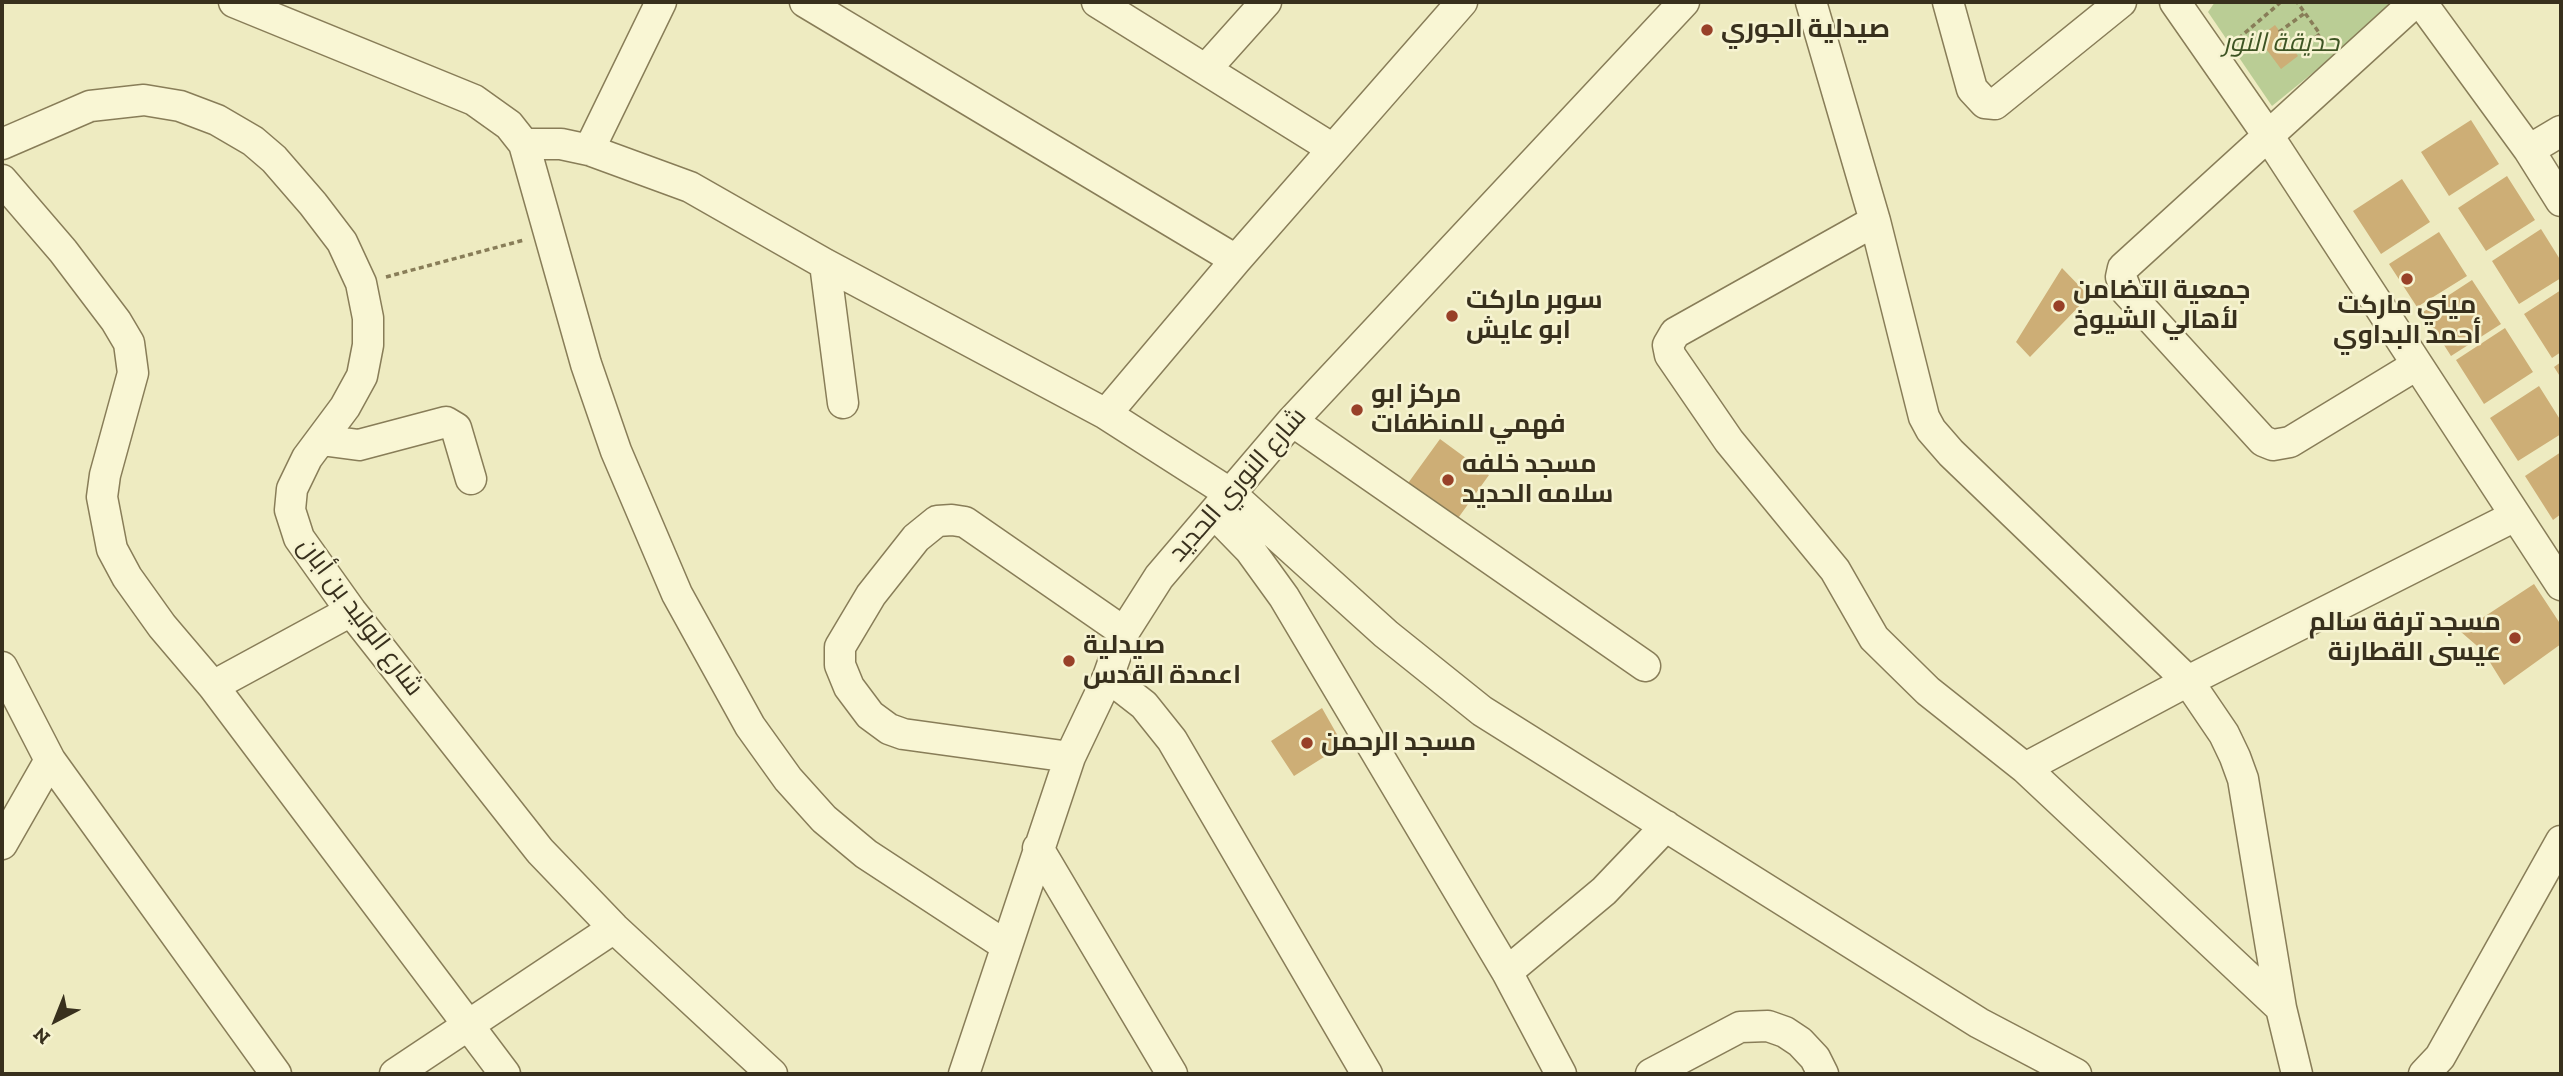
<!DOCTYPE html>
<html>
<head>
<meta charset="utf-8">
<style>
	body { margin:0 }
	#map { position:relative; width:2563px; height:1076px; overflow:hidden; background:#eeebc1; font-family:"Zilla Slab",serif }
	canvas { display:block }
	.frame { position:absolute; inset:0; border:4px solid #38301d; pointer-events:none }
	.north { position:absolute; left:21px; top:985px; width:70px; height:70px; -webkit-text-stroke:5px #f6f3d1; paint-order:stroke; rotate:222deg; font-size:19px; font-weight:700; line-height:28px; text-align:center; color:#38301d }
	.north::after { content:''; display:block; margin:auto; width:24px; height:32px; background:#38301d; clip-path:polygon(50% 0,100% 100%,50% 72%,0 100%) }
</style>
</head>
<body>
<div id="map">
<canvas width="2563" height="1076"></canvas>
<div class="frame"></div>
<div class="north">N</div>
</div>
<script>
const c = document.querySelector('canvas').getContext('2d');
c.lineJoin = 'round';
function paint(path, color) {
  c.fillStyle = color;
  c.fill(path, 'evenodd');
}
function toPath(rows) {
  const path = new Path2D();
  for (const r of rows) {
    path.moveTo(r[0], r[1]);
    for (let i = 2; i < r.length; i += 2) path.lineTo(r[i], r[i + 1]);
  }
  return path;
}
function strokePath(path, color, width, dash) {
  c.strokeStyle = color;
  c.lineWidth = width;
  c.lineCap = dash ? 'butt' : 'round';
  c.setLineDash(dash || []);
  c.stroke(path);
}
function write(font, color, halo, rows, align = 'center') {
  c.font = font + ' "Zilla Slab",Cairo,serif';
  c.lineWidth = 5;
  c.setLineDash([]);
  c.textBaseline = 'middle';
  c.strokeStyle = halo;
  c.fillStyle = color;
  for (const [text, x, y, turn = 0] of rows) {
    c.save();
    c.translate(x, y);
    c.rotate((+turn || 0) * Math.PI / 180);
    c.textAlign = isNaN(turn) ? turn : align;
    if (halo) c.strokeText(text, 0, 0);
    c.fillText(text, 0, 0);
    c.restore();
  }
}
paint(toPath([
	[2215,2,2400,2,2272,106,2208,12]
]), '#bacd95');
paint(toPath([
	[2275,25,2298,56,2281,69,2258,38],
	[2471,120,2499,164,2449,196,2421,152],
	[2507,176,2535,220,2486,251,2458,208],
	[2402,179,2430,222,2381,254,2353,211],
	[2541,229,2561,261,2561,278,2519,304,2492,261],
	[2439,232,2467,276,2417,307,2389,264],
	[2062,268,2089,296,2030,357,2016,342],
	[2472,280,2501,324,2451,356,2423,312],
	[2561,290,2561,352,2552,358,2524,314],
	[2505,328,2533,372,2484,404,2456,360],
	[2561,362,2561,378,2554,367],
	[2539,386,2561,421,2561,434,2518,461,2490,418],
	[1440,439,1489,475,1456,521,1406,486],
	[2561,452,2561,514,2553,520,2525,476],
	[2534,584,2561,625,2561,644,2504,685,2483,651,2461,632],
	[1322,708,1343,745,1294,776,1271,741]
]), '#cdae76');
const minor = toPath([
	[234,2,474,100,509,125,524,144,586,364,616,451,677,594,750,726,788,779,824,819,866,854,1005,945],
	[805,2,1236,260],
	[1097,2,1333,149],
	[1811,2,1875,221,1924,417,1931,430,1951,453,2188,681,2224,734,2235,757,2243,779,2281,1008,2297,1074],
	[1948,2,1972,89,1985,103,1995,104,2121,2],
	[2175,2,2269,137,2561,585],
	[2415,2,2123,268,2121,277,2127,292,2263,441,2273,445,2290,442,2415,366],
	[2421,2,2529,150,2561,201],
	[1206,69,1266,2],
	[2,144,90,106,144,100,180,106,217,120,253,141,274,159,313,204,342,242,361,283,368,318,368,345,362,376,345,407,307,458,292,489,290,510,299,538,351,611,540,851,614,928,772,1074],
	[524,144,561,144,589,150,690,187,825,264,1106,414,1231,494,1386,634,1482,711,1979,1023,2076,1074],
	[589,150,661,2],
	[2529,150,2561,131],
	[2,180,63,251,116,321,129,343,133,373,105,475,102,497,112,549,127,577,162,626,213,686,505,1074],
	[1875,221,1675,333,1668,345,1670,355,1729,441,1835,570,1874,638,1928,691,2025,768,2281,1008],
	[825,264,843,403],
	[1106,414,1236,260,1462,2],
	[1292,421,1645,666],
	[321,440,359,445,446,422,456,428,471,479],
	[1214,513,1250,550,1284,597,1507,972,1561,1074],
	[2,667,50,760,276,1074],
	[1108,677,1144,705,1172,740,1367,1074],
	[213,686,351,611],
	[1070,757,903,734,889,729,870,715,849,687,840,665,840,647,871,595,916,538,937,521,952,520,965,522,1124,632],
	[2025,768,2188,681,2515,516],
	[2,844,50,760],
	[1038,848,1172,1074],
	[1507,972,1604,891,1666,826],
	[395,1074,614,928],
	[964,1074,1070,757,1108,677,1124,632,1159,577,1292,421,1684,2],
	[1651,1074,1740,1027,1768,1026,1785,1032,1800,1042,1815,1058,1823,1074],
	[2424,1074,2440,1057,2561,841]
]);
strokePath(minor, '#887d58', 33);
strokePath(toPath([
	[2279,32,2305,13],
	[2232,44,2281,2],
	[2295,52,2320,34,2297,2],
	[386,277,524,240]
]), '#887d58', 3.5, [5, 3.5]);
strokePath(minor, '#f9f6d4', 30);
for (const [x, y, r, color] of [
	[1707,30,7,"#984028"],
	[2407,279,7,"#984028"],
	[2059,306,7,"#984028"],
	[1452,316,7,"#984028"],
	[1357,410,7,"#984028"],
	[1448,480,7,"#984028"],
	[2515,638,7,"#984028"],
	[1069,661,7,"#984028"],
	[1307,743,7,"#984028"]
]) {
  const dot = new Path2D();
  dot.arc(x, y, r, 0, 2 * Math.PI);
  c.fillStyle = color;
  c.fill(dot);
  strokePath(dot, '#f6f3d1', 2.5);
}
write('bold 26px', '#38301d', '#f6f3d1', [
	["صيدلية الجوري",1721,30],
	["جمعية التضامن",2073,291],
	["لأهالي الشيوخ",2073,321],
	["سوبر ماركت",1466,301],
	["ابو عايش",1466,331],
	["ميني ماركت",2407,306,"center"],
	["أحمد البداوي",2407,336,"center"],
	["مركز ابو",1371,395],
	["فهمي للمنظفات",1371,425],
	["مسجد خلفه",1462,465],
	["سلامه الحديد",1462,495],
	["مسجد ترفة سالم",2501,623,"right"],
	["عيسى القطارنة",2501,653,"right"],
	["صيدلية",1083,646],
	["اعمدة القدس",1083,676],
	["مسجد الرحمن",1321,743]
], 'left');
write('italic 26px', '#3d5423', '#f6f3d1', [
	["حديقة النور",2281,44]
]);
write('26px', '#38301d', '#f6f3d1', [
	["شارع النوري الحديد",1238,485,-49],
	["شارع الوليد بن أبان",360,617,53]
]);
</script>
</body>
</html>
